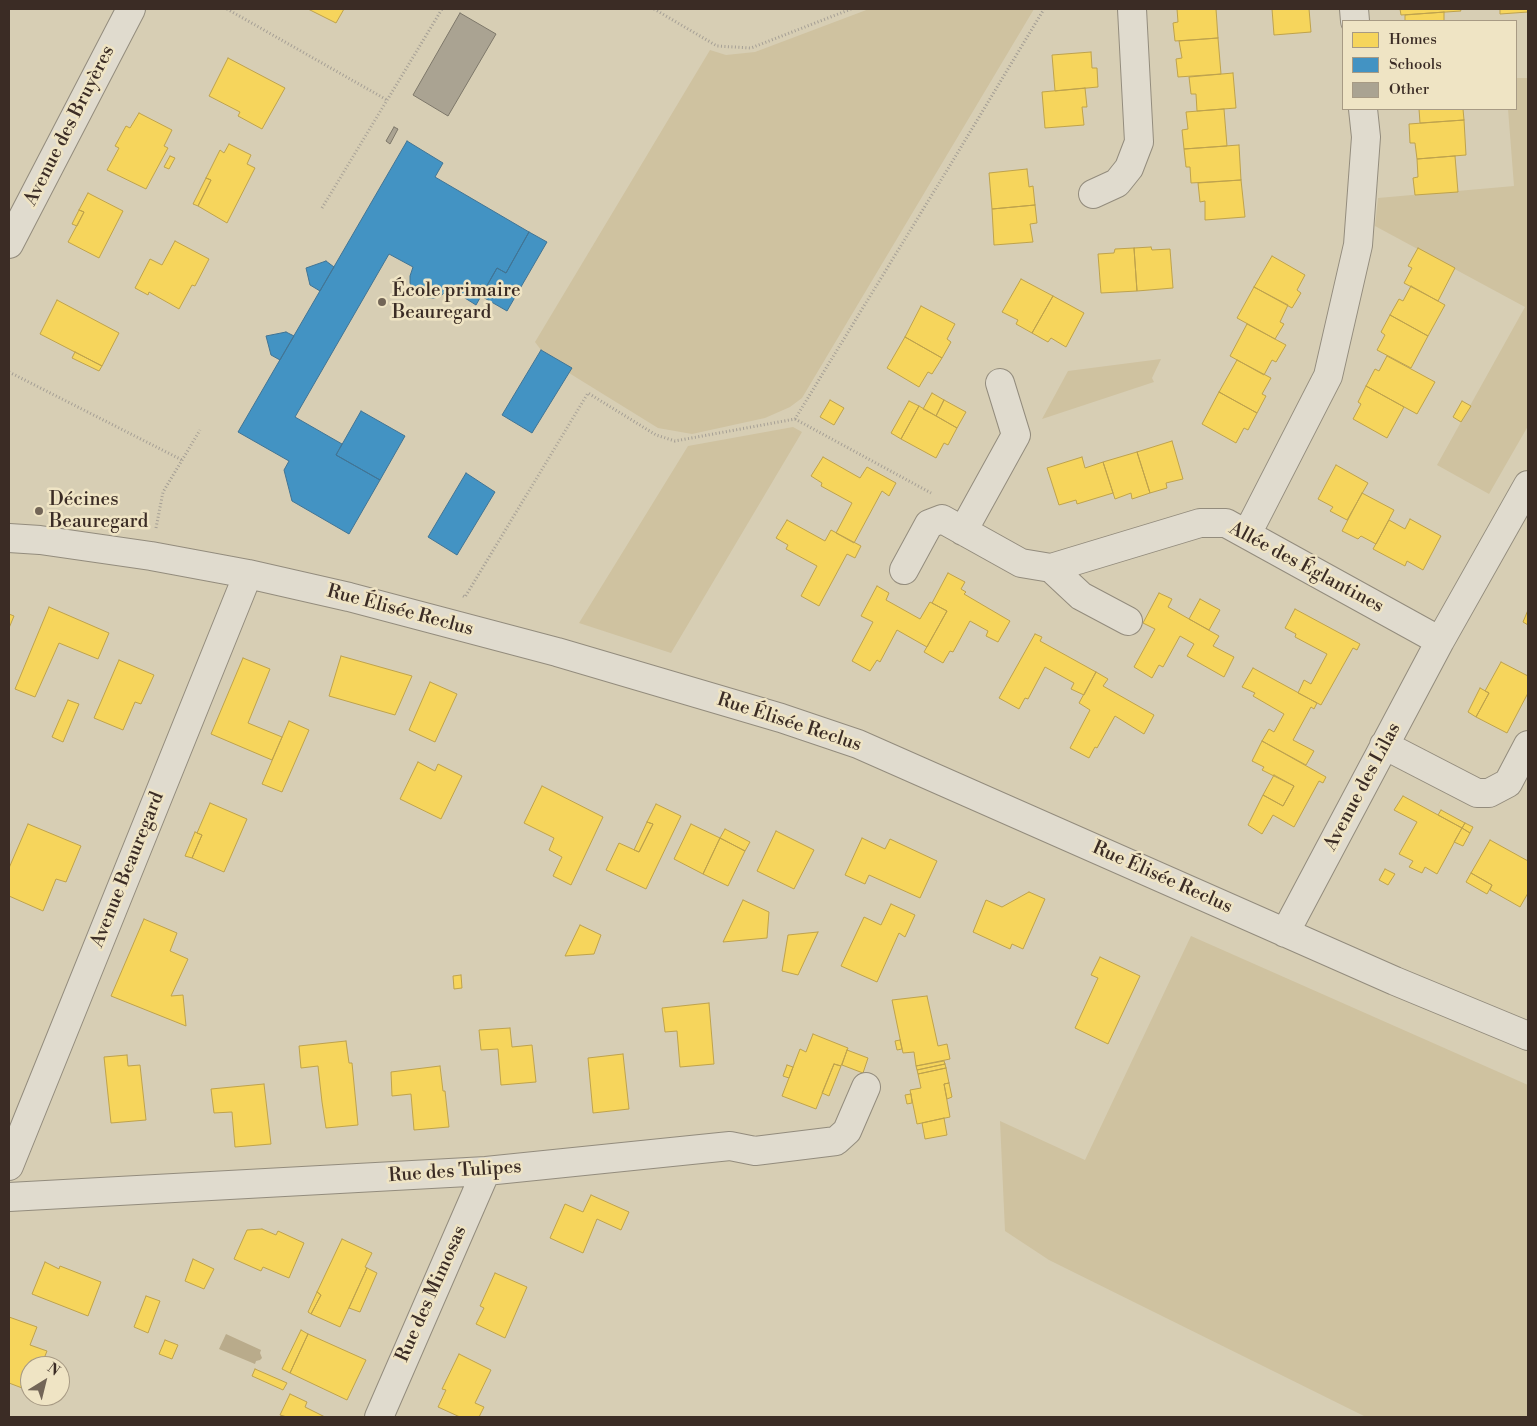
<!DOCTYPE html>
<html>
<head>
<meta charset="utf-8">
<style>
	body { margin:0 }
	#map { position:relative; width:1537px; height:1426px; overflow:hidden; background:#d7ceb4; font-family:"Libre Bodoni",serif }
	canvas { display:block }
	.frame { position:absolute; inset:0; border:10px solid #3b2c25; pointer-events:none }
	.legend { position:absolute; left:1342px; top:20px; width:175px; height:90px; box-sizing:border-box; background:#efe4c4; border:1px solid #a79a84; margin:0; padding:6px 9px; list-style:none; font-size:15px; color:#3b2c25 }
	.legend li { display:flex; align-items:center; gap:10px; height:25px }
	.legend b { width:25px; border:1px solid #a79a84 }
	.north { position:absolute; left:20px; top:1356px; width:50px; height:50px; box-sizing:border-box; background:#efe4c4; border:1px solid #a79a84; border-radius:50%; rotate:36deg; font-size:14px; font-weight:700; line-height:20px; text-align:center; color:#3b2c25 }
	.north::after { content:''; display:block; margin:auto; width:18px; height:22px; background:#726557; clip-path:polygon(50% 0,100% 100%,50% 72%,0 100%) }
</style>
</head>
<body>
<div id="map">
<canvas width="1537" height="1426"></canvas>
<div class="frame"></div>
<ul class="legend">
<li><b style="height:14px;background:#f6d55c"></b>Homes</li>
<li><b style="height:14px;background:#4393c3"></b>Schools</li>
<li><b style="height:14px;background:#aaa392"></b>Other</li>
</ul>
<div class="north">N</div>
</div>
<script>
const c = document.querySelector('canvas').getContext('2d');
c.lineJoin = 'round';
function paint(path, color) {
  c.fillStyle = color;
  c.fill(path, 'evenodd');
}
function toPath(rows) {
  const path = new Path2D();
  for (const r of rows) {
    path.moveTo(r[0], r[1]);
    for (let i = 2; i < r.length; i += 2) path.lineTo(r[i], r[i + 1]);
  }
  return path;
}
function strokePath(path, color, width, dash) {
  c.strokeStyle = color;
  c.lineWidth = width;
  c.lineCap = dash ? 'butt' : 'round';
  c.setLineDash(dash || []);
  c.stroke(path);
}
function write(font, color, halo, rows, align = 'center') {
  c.font = font + ' "Libre Bodoni",serif';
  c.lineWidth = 5;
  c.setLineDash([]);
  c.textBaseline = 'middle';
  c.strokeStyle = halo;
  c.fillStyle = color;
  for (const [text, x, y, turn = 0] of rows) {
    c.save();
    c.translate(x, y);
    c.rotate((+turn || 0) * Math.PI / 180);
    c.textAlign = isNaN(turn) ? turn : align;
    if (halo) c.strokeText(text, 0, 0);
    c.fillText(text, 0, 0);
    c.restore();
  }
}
paint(toPath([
	[869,9,1034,9,802,398,790,407,765,418,692,434,658,428,569,373,571,368,541,350,535,342,710,50,726,55,755,52],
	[1516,78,1528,78,1528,426,1489,494,1437,465,1525,307,1375,226,1378,198,1514,186,1508,109,1516,109],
	[1161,359,1152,378,1154,382,1042,419,1068,371],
	[793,427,802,432,671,653,579,623,688,446],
	[1191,936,1528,1085,1528,1417,1366,1417,1049,1260,1005,1231,1000,1121,1085,1160]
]), '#cfc2a0');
paint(toPath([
	[226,1334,261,1350,260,1353,262,1358,260,1360,256,1361,255,1364,219,1349]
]), '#b9ab8b');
const homes = toPath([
	[308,9,344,9,336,23,308,9],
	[1177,9,1216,9,1218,38,1175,41,1173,23,1178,22,1177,9],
	[1272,9,1309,9,1311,32,1274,35,1272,9],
	[1400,9,1460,9,1461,11,1401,15,1400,9],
	[1500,9,1528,9,1528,12,1500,14,1500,9],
	[1444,12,1444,21,1405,21,1405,15,1444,12],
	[1218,38,1221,74,1178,77,1176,59,1182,58,1179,41,1218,38],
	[1091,52,1092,68,1097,68,1098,87,1055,91,1052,55,1091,52],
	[228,58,285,88,262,129,238,116,240,112,209,96,228,58],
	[1233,73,1236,108,1197,111,1196,94,1191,94,1189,77,1233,73],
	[1085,88,1087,107,1082,107,1084,125,1045,128,1042,92,1085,88],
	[1224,109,1227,146,1184,149,1182,130,1188,129,1186,112,1224,109],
	[1419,109,1463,109,1464,120,1420,123,1419,109],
	[139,113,172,130,164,146,168,148,146,189,107,170,119,148,115,146,126,126,130,128,139,113],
	[1464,120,1466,155,1417,159,1415,143,1410,143,1409,124,1464,120],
	[229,144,251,155,247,164,255,168,227,223,198,206,211,180,206,178,220,150,224,153,229,144],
	[1239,145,1241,180,1191,183,1190,167,1186,167,1184,149,1239,145],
	[170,156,175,158,169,169,164,167,170,156],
	[1455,156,1458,192,1415,195,1413,178,1418,177,1417,159,1455,156],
	[1027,169,1029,187,1033,186,1035,205,992,209,989,173,1027,169],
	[206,178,211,180,198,206,193,204,206,178],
	[1241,180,1245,217,1205,220,1205,201,1200,202,1198,183,1241,180],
	[88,193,123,211,99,258,68,242,84,212,79,210,88,193],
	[1035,205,1037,223,1030,224,1033,242,994,245,992,209,1035,205],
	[79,210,84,212,77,226,72,224,79,210],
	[175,241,209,259,195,286,192,285,179,309,149,292,148,295,135,288,150,259,162,265,175,241],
	[1151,247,1152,250,1170,249,1173,288,1137,291,1134,248,1151,247],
	[1134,248,1137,291,1101,293,1098,254,1114,253,1115,249,1134,248],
	[1418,248,1455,268,1438,301,1404,283,1412,268,1408,266,1418,248],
	[1272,256,1305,275,1297,290,1301,293,1292,308,1254,287,1272,256],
	[1021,279,1053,296,1032,333,1016,324,1018,320,1002,312,1021,279],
	[1411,286,1445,305,1428,336,1390,315,1399,299,1403,301,1411,286],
	[1254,287,1288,305,1280,322,1284,324,1275,339,1237,318,1254,287],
	[1053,296,1084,313,1066,347,1051,338,1048,342,1032,333,1053,296],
	[57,300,119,333,102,366,40,334,57,300],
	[921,306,955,324,947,339,951,342,942,358,905,337,921,306],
	[1390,315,1428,336,1411,368,1377,350,1385,335,1381,332,1390,315],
	[1247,324,1286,345,1276,362,1272,360,1264,375,1230,356,1247,324],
	[905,337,942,358,932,374,928,372,919,387,887,368,905,337],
	[75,352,102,366,99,371,72,358,75,352],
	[1387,356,1435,382,1417,414,1366,386,1375,369,1379,371,1387,356],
	[1237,360,1271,378,1262,394,1266,396,1257,413,1219,392,1237,360],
	[1366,386,1404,407,1387,438,1353,419,1361,404,1358,402,1366,386],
	[1219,392,1257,413,1248,430,1244,428,1236,443,1202,424,1219,392],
	[932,393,944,400,936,416,923,409,932,393],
	[830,400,844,408,834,425,820,417,830,400],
	[944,400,966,412,957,428,936,416,944,400],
	[909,401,919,406,901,439,891,433,909,401],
	[1462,401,1471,406,1461,422,1453,417,1462,401],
	[919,406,957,428,948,445,944,443,936,458,901,439,919,406],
	[1172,441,1183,479,1166,483,1167,488,1150,493,1137,452,1172,441],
	[1137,452,1150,493,1132,499,1131,493,1115,499,1103,462,1137,452],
	[823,457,860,478,867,467,896,483,889,496,882,491,854,543,836,533,852,503,821,486,822,483,811,476,823,457],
	[1082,457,1085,468,1103,462,1113,493,1077,504,1076,500,1059,505,1047,468,1082,457],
	[1336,465,1368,483,1347,520,1330,511,1333,507,1318,499,1336,465],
	[1362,493,1394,510,1376,544,1361,536,1358,539,1342,531,1362,493],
	[1410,519,1441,536,1423,570,1407,561,1405,566,1373,549,1389,520,1405,529,1410,519],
	[787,520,825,541,831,530,861,546,855,558,847,554,819,606,801,596,817,566,786,549,788,545,776,538,787,520],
	[948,573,965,582,961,589,966,592,964,594,1010,621,998,642,986,636,988,631,970,621,953,652,950,651,943,663,924,652,947,611,932,603,948,573],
	[877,586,889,593,886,600,920,619,930,602,947,611,927,647,897,630,880,662,877,660,870,671,852,661,873,622,861,616,877,586],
	[1159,593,1172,599,1168,607,1219,636,1213,646,1234,657,1224,677,1187,656,1194,644,1180,636,1163,667,1159,665,1152,678,1134,667,1155,629,1143,623,1159,593],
	[1200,599,1220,610,1209,630,1189,619,1200,599],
	[49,607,109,633,98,659,59,643,35,697,15,689,49,607],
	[1295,609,1360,644,1357,650,1353,648,1321,705,1298,693,1304,680,1311,684,1327,654,1295,637,1296,634,1285,628,1295,609],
	[1528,610,1528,625,1523,622,1528,610],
	[9,614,14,616,9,628,9,614],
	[1035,634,1042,637,1040,641,1096,672,1084,695,1071,689,1074,683,1045,667,1028,699,1025,698,1019,709,999,698,1035,634],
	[341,656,412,676,395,715,329,696,341,656],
	[243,658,270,669,248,723,282,737,272,760,211,734,243,658],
	[119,660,154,675,141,704,135,702,123,730,94,718,119,660],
	[1501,662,1528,676,1528,693,1507,733,1476,717,1489,693,1485,691,1501,662],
	[1253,668,1317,703,1314,709,1311,707,1293,740,1314,751,1306,765,1262,741,1269,729,1274,732,1284,714,1253,696,1255,693,1242,687,1253,668],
	[1096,672,1108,679,1103,686,1154,715,1144,734,1115,716,1097,748,1095,747,1089,758,1070,748,1090,710,1079,703,1096,672],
	[430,682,457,694,435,742,409,730,430,682],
	[1480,688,1489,693,1476,717,1468,712,1480,688],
	[68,700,79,704,63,742,52,737,68,700],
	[289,721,309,730,282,792,262,784,289,721],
	[1262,741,1326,777,1323,783,1319,781,1294,827,1273,815,1262,834,1248,825,1263,795,1283,806,1294,786,1262,770,1264,767,1252,761,1262,741],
	[418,762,435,771,438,764,462,776,441,819,400,799,418,762],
	[1274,775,1294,786,1283,806,1263,795,1274,775],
	[542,786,603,817,571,885,553,876,562,857,549,850,554,838,524,823,542,786],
	[1403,796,1462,828,1437,874,1425,867,1422,873,1409,867,1413,861,1399,854,1417,822,1394,810,1403,796],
	[210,803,247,819,224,872,192,858,202,835,197,833,210,803],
	[656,804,681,816,646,889,606,870,619,843,639,852,653,824,647,822,656,804],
	[1441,810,1465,823,1462,828,1438,815,1441,810],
	[647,822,653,824,639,852,634,850,647,822],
	[1465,823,1473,827,1470,833,1462,828,1465,823],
	[28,824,81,846,66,882,56,879,43,911,9,896,9,868,28,824],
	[691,824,720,838,703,874,674,859,691,824],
	[1462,828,1470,833,1463,846,1454,842,1462,828],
	[725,829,750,842,745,851,720,838,725,829],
	[776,831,814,850,794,889,757,871,776,831],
	[195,832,202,835,192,858,185,856,195,832],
	[720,838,745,851,728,886,703,874,720,838],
	[862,838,885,849,890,839,937,861,920,898,869,875,865,884,845,875,862,838],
	[1490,840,1528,861,1528,893,1520,907,1490,890,1492,885,1471,873,1490,840],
	[1385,869,1395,874,1388,885,1379,880,1385,869],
	[1471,873,1492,885,1487,894,1466,882,1471,873],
	[1029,892,1045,899,1023,949,1012,944,1010,949,973,932,986,900,1002,907,1029,892],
	[743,900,769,912,767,938,723,942,743,900],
	[891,904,915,915,905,937,899,933,877,982,841,966,864,917,881,925,891,904],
	[144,919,177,933,170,951,188,959,171,996,183,995,186,1026,111,996,144,919],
	[580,925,601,935,594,954,565,956,580,925],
	[818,932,798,975,782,971,788,935,818,932],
	[1100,957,1140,976,1108,1044,1075,1028,1098,978,1091,975,1100,957],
	[461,975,462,988,454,989,453,976,461,975],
	[927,996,938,1046,947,1044,950,1059,916,1066,914,1052,903,1053,892,1000,927,996],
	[709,1003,714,1064,680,1067,677,1031,665,1032,662,1008,709,1003],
	[510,1028,512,1047,532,1045,536,1082,501,1085,498,1049,481,1050,479,1030,510,1028],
	[813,1034,848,1048,841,1066,834,1064,816,1109,782,1096,800,1049,806,1052,813,1034],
	[900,1040,902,1049,897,1050,895,1041,900,1040],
	[346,1041,349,1063,352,1063,358,1125,326,1128,322,1102,318,1066,301,1068,299,1046,346,1041],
	[847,1050,868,1058,863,1073,842,1065,847,1050],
	[623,1054,629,1109,593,1113,588,1058,623,1054],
	[127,1055,128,1066,140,1065,146,1120,111,1123,104,1057,127,1055],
	[944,1061,945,1064,917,1070,916,1066,944,1061],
	[834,1064,841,1066,829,1096,822,1093,834,1064],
	[945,1064,946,1068,918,1074,917,1070,945,1064],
	[787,1065,793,1067,789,1078,783,1076,787,1065],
	[440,1066,443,1091,445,1091,449,1127,414,1130,411,1094,392,1096,391,1072,440,1066],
	[946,1068,949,1083,944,1084,950,1117,917,1124,910,1090,921,1088,918,1074,946,1068],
	[949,1083,952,1097,947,1099,944,1084,949,1083],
	[264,1084,271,1144,235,1147,232,1112,214,1113,211,1089,264,1084],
	[911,1094,912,1103,907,1104,905,1095,911,1094],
	[944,1118,947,1135,925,1139,922,1123,944,1118],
	[591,1195,629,1212,621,1230,597,1219,583,1253,550,1238,565,1204,583,1212,591,1195],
	[262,1229,276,1235,278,1231,304,1243,289,1278,263,1267,261,1271,234,1259,247,1230,262,1229],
	[342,1239,372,1253,365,1267,367,1268,340,1327,311,1314,321,1295,317,1292,342,1239],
	[193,1259,214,1269,204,1289,185,1281,193,1259],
	[45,1262,59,1269,60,1266,101,1282,88,1316,32,1294,45,1262],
	[367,1268,377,1273,360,1312,349,1308,367,1268],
	[495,1273,527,1287,505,1338,476,1324,484,1308,480,1306,495,1273],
	[317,1292,321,1295,311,1314,308,1312,317,1292],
	[146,1296,160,1301,148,1333,134,1327,146,1296],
	[9,1317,37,1327,30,1345,47,1351,41,1366,30,1366,30,1391,9,1383,9,1317],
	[301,1330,308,1334,290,1373,282,1369,301,1330],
	[308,1334,366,1360,347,1400,290,1373,308,1334],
	[165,1340,178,1345,172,1359,159,1354,165,1340],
	[459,1354,491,1370,475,1403,484,1407,479,1417,460,1417,438,1407,446,1390,442,1389,459,1354],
	[255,1369,287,1383,283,1390,252,1376,255,1369],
	[290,1394,307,1402,305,1407,325,1417,287,1417,280,1415,290,1394]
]);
paint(homes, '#f6d55c');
strokePath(homes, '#bea24c', 1);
const schools = toPath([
	[407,141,443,163,435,177,529,232,506,273,497,268,476,305,449,288,443,294,435,298,429,298,422,297,414,291,410,283,410,276,413,267,389,254,295,417,342,444,336,455,380,480,349,534,292,501,284,470,289,461,238,432,407,141],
	[529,232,547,242,507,311,481,296,497,268,506,273,529,232],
	[326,261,334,267,320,291,310,285,306,268,326,261],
	[286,332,294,336,280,360,271,355,266,336,286,332],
	[541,350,572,368,532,433,502,415,541,350],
	[361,411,405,436,380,480,336,455,361,411],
	[466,473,495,492,457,555,428,537,466,473]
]);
paint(schools, '#4393c3');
strokePath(schools, '#417494', 1);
const building = toPath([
	[460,13,496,34,448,116,413,95,460,13],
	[394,127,398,129,390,144,386,141,394,127]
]);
paint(building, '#aaa392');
strokePath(building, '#7d7769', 1);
const minor = toPath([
	[1354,9,1355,21],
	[1093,194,1117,183,1129,168,1139,142,1132,9],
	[9,244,131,9],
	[963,531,1016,435,1000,383],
	[1247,534,1328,376,1358,245,1366,137,1363,109],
	[9,538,40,540,151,556,248,574,349,597,557,652,781,718,858,744,1395,981,1528,1036],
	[1051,568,1081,596,1128,621],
	[904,570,929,524,942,519,1021,563,1051,568,1200,523,1226,523,1440,641],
	[1384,745,1477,793,1489,793,1508,783,1528,745],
	[1285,933,1440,641,1528,485],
	[9,1166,248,574],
	[9,1197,486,1171,730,1146,755,1151,836,1141,847,1131,866,1087],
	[379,1417,486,1171]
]);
strokePath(minor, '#938c7d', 30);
strokePath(toPath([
	[227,9,387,100],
	[654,9,717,46,751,48,851,9],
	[322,208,442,9],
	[9,372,182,460],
	[795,419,931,493],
	[156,528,163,492,200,430],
	[463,596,465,597,588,393,656,435,675,441,795,419,952,162,1044,9]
]), '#a59f95', 3, [1, 2.5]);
strokePath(minor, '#e0dbce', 28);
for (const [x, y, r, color] of [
	[382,302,5,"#726557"],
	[39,511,5,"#726557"]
]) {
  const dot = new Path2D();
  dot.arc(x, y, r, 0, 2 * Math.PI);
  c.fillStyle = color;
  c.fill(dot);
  strokePath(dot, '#efe4c4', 2);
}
write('19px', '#3b2c25', '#efe4c4', [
	["Avenue des Bruyères",70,126,-63],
	["Allée des Églantines",1306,568,28],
	["Rue Élisée Reclus",400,611,15],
	["Rue Élisée Reclus",789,723,18],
	["Avenue des Lilas",1363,787,-62],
	["Avenue Beauregard",128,870,-68],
	["Rue Élisée Reclus",1162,878,24],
	["Rue des Tulipes",455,1172,-4],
	["Rue des Mimosas",432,1294,-66]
]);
write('19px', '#3b2c25', '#efe4c4', [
	["École primaire",392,291],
	["Beauregard",392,313],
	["Décines",49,500],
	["Beauregard",49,522]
], 'left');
</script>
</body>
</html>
